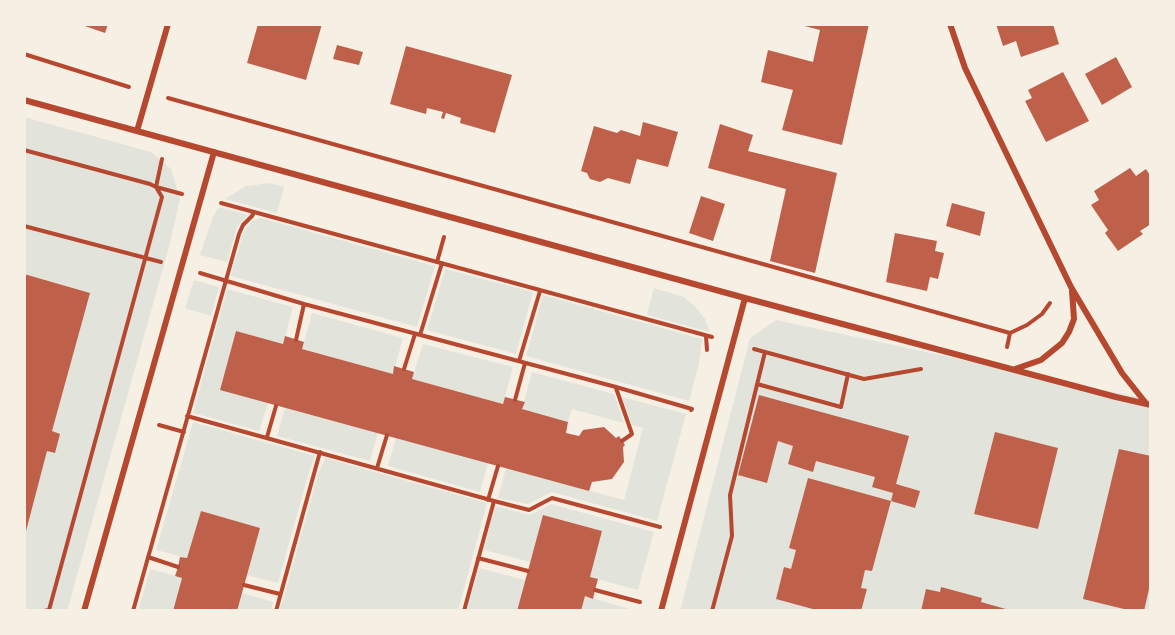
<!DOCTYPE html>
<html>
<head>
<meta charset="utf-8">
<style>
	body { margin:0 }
	#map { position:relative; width:1175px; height:635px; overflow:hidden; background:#f6efe4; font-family:"PT Sans",sans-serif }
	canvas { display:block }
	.frame { position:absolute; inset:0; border:26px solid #f6efe4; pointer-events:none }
</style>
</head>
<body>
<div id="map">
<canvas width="1175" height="635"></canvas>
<div class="frame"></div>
</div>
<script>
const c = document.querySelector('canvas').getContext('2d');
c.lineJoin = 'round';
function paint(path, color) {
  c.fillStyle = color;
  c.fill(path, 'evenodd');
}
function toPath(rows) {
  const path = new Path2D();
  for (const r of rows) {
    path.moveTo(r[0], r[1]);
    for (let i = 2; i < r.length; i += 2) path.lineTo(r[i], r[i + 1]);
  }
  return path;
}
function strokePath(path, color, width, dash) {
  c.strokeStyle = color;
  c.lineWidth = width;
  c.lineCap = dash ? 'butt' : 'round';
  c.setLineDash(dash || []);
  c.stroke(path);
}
paint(toPath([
	[24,117,151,152,171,169,180,199,169,247,67,611,24,611],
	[270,183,284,187,277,213,225,199,246,186],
	[219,207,248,215,237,227,227,262,200,255,213,217],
	[261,218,435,266,417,327,231,276,243,233,252,221],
	[445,269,533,292,516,354,427,330],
	[194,280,219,287,211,316,185,308],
	[654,288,684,297,695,306,705,319,710,332,647,315],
	[227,289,293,307,283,344,236,331,220,389,268,403,259,431,193,413],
	[543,295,702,339,699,364,689,401,526,356],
	[312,313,403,338,393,374,302,349],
	[776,320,1151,400,1151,611,680,611,750,338],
	[423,344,513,367,503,404,412,379],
	[532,372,614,394,624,423,572,409,568,422,522,409],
	[622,397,686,414,657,521,552,492,528,504,498,498,506,468,624,500,643,428,632,425],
	[285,408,378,433,370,461,277,436],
	[193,422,315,456,309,472,278,583,246,575,260,528,201,511,187,558,156,550],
	[396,438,488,463,480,492,388,466],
	[325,458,487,503,458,611,280,611,318,474],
	[551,504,654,532,638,590,590,577,602,531,544,515,530,562,484,550,495,506,530,515],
	[479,568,525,580,517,611,467,611],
	[150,569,182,578,173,611,138,611],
	[242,593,273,602,271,611,237,611],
	[585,596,633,610,633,611,581,611]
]), '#e2e4dc');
paint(toPath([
	[79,24,108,24,105,33],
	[258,24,322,24,306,80,247,63],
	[797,24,869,24,842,145,782,130,793,90,761,82,768,50,813,62,820,30],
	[996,24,1053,24,1059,44,1021,57,1016,41,1003,46],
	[337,45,363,52,359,65,333,59],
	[406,46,512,75,495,133,460,123,461,118,446,113,444,119,441,118,443,112,427,108,426,114,390,104],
	[1116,57,1132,87,1102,105,1085,74],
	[1063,72,1089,121,1046,142,1025,101,1032,98,1028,90],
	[643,122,678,132,668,167,637,159,630,184,608,178,600,182,590,179,587,173,581,171,594,126,617,133,621,130,640,136],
	[720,124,753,135,748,151,837,173,815,273,770,261,786,189,708,168],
	[1130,168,1136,176,1146,169,1151,177,1151,224,1140,231,1143,234,1118,251,1105,233,1108,230,1091,205,1099,200,1094,191],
	[701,196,725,204,713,241,689,233],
	[952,203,985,212,980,236,946,226],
	[895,233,937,241,935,251,944,253,938,279,930,277,927,291,886,282],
	[24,274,90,293,52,431,60,434,55,453,47,451,25,535],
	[236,331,283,344,285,336,304,342,302,349,393,374,394,366,414,372,412,379,503,404,505,397,525,402,522,409,568,422,566,433,579,436,583,430,604,427,616,438,619,436,625,445,623,447,624,462,612,479,592,482,589,491,220,390],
	[759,395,909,436,896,484,920,491,915,508,891,501,893,493,872,487,875,477,816,461,813,472,788,464,793,446,778,441,767,483,738,475],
	[995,432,1058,448,1038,529,974,514],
	[1119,449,1151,456,1151,580,1144,611,1132,611,1083,599],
	[808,478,891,501,872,571,865,570,861,588,867,589,861,611,820,611,776,599,784,567,791,569,796,550,789,548],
	[201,511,260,528,237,611,173,611,182,578,175,576,178,567,180,557,187,558],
	[543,515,602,531,590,577,598,579,595,590,593,599,585,596,581,611,517,611],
	[941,587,982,598,981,602,1013,611,921,611,926,589,940,592]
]), '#bf614a');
strokePath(toPath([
	[24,54,129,87],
	[168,98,1010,333,1027,325,1042,314,1050,303],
	[24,150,150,184,156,187,162,197,49,610,44,611],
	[162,159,156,187,182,194],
	[221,203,712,337],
	[24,226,161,262],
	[437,262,444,237],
	[200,273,304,304,616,387,692,409,691,410],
	[420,335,442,263],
	[706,336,707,350],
	[296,340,304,304],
	[1007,347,1010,333],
	[754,349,864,379,921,369],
	[519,361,540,291],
	[404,369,415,334],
	[757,384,841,407,848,374],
	[616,388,632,434,622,441],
	[515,400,525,363],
	[187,416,494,501,464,611],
	[159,425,184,432],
	[267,437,276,406],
	[377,468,387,435],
	[488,500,498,466],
	[494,501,529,510,552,498,660,527],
	[148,557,178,567],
	[478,558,528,571],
	[244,585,280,594],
	[595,590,640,602],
	[133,611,239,234,243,225,252,216,254,212],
	[276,611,320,452],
	[712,611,732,536,730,495,765,352]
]), '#b5482f', 4);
strokePath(toPath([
	[950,24,965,68,1071,287,1122,373,1145,402],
	[24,100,745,298,1116,397,1151,405],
	[137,131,168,24],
	[1015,369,1041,360,1062,343,1069,332,1074,319,1072,291],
	[84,611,214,152],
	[661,611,745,298]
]), '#b5482f', 6);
</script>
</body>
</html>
